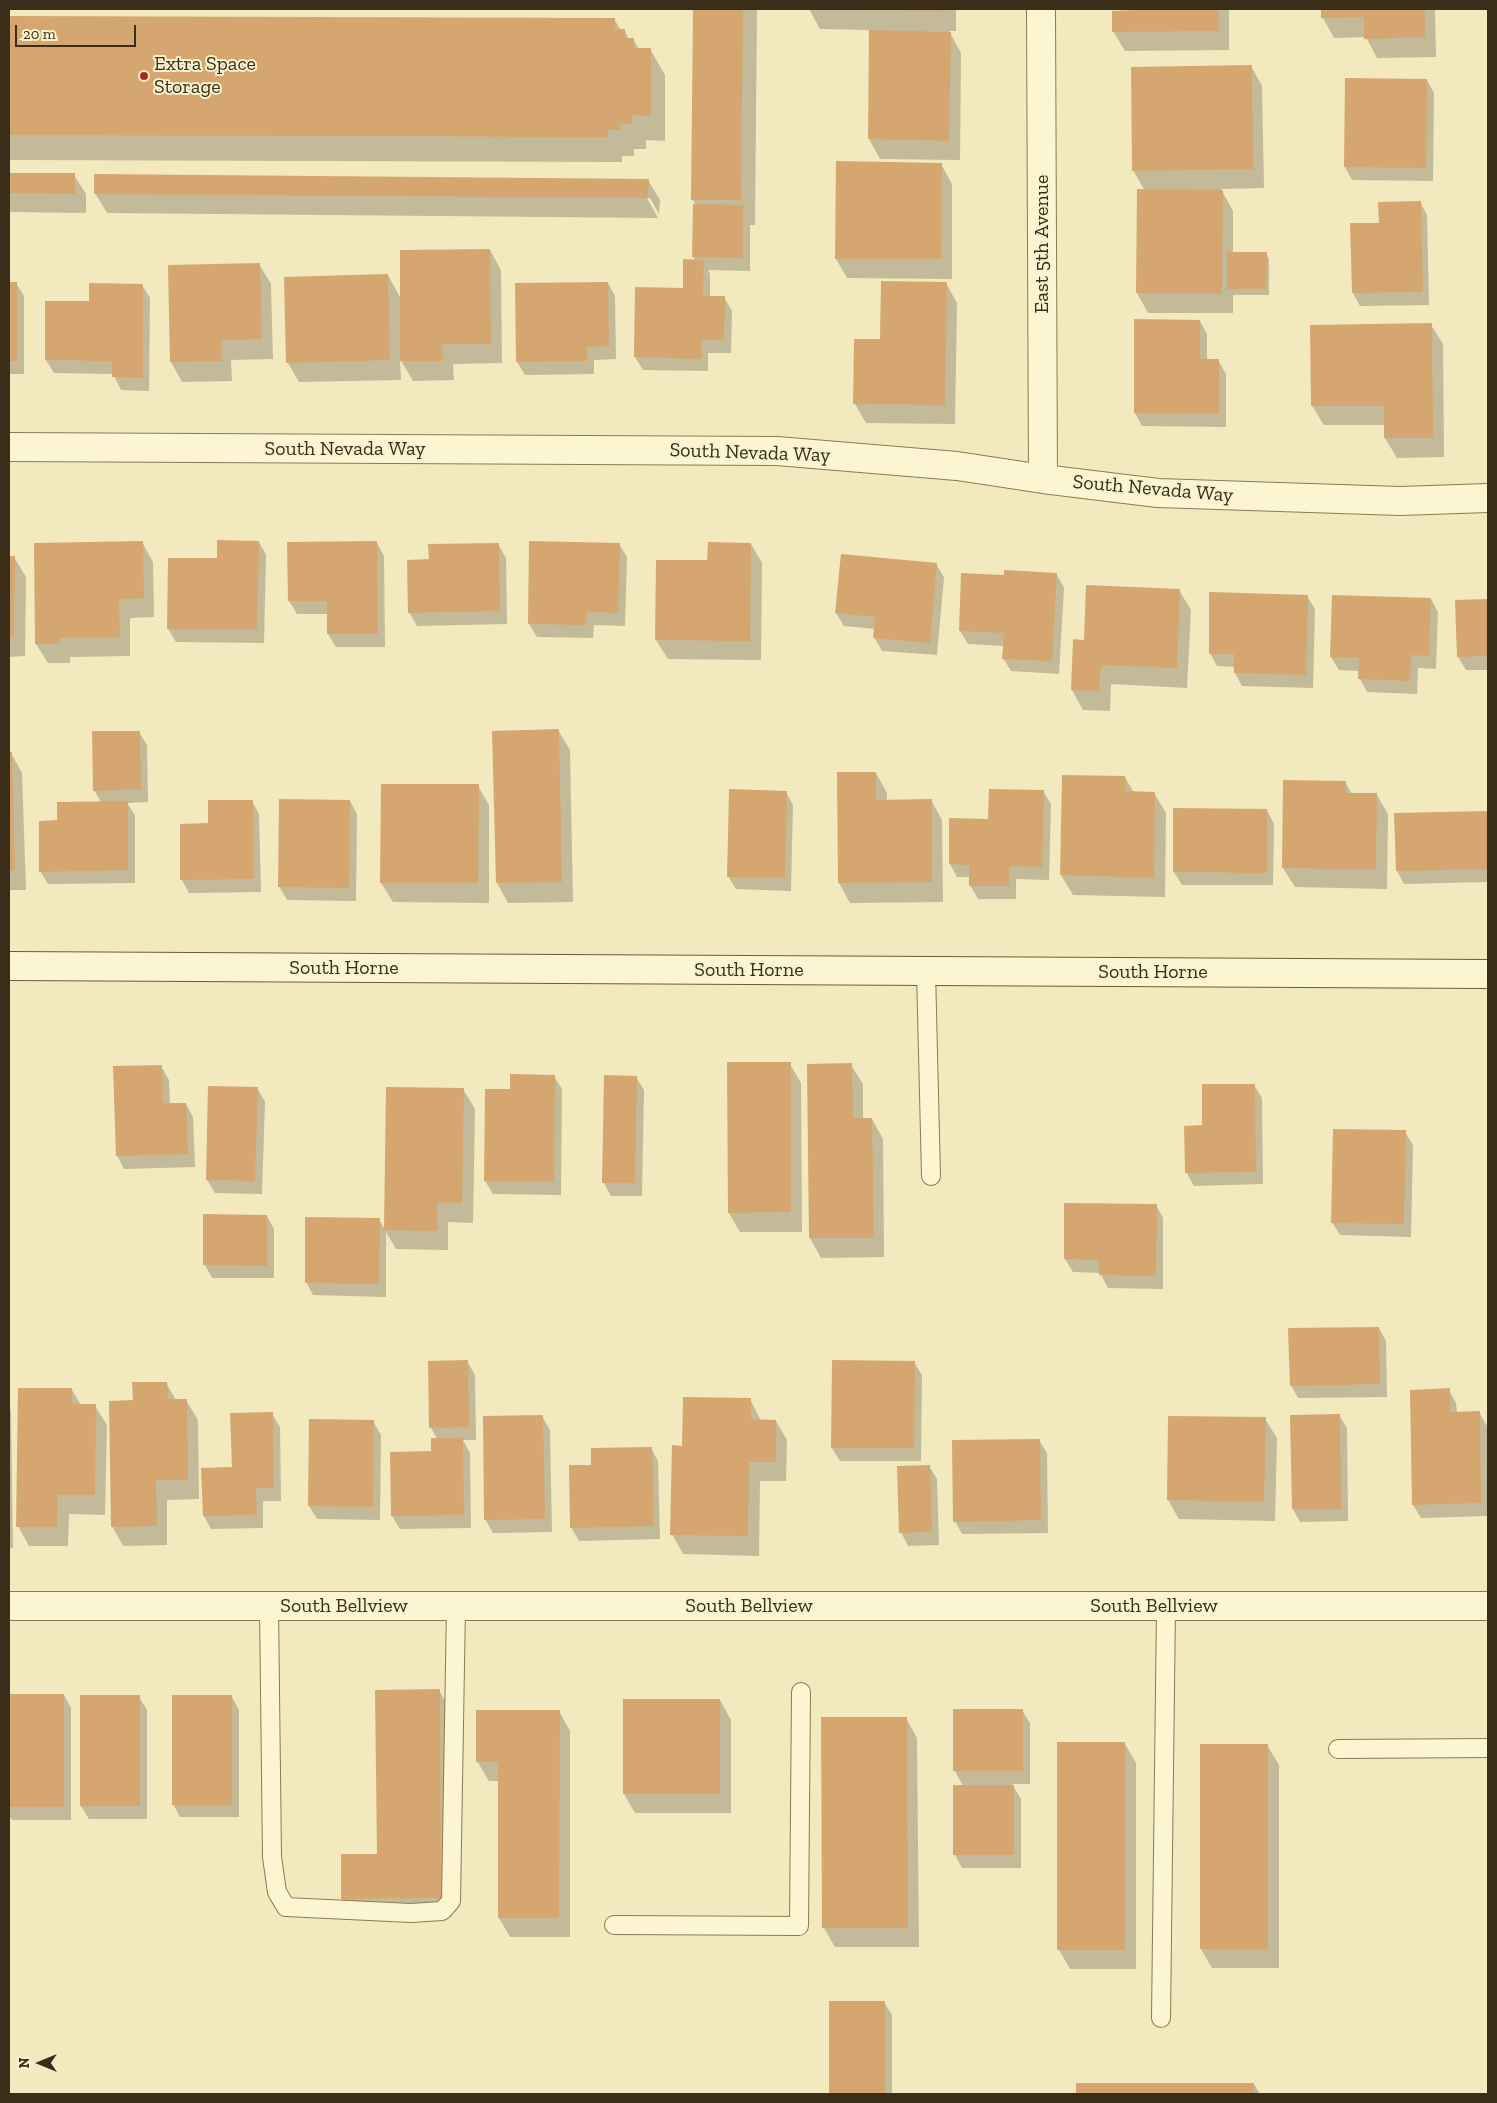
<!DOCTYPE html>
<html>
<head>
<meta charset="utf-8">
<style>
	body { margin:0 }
	#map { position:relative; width:1497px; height:2103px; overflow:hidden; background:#f3e9be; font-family:"Zilla Slab",serif }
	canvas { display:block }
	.frame { position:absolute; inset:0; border:10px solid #3a2e1b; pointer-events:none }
	.north { position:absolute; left:15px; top:2038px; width:50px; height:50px; -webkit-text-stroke:4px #f9f2ce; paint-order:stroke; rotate:270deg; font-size:14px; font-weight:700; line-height:20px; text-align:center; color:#3a2e1b }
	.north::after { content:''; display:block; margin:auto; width:18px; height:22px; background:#3a2e1b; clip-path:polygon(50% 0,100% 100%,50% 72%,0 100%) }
	.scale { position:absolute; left:15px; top:25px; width:121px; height:22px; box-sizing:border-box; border:2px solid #3a2e1b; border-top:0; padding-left:6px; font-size:15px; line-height:18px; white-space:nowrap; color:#3a2e1b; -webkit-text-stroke:4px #f9f2ce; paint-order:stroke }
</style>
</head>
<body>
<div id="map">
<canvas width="1497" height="2103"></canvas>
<div class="frame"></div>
<div class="north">N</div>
<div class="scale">20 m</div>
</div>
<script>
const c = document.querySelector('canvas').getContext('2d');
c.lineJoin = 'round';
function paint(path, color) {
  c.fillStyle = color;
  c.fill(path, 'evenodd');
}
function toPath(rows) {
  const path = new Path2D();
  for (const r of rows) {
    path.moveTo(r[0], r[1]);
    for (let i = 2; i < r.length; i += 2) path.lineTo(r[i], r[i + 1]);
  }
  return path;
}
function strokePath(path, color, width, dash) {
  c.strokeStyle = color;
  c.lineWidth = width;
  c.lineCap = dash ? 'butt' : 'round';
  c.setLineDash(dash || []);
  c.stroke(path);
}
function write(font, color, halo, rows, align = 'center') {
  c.font = font + ' "Zilla Slab",serif';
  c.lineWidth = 4;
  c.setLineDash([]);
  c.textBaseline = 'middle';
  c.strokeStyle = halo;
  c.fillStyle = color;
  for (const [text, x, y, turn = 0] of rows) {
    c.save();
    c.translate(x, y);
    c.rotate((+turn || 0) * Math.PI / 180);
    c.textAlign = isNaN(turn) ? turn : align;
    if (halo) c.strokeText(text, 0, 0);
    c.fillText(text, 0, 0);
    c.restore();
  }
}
paint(toPath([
	[653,9,757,9,755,225,750,225,750,271,708,270,710,274,710,297,724,297,732,311,731,353,708,353,708,371,643,370,635,357,637,288,684,289,696,261,693,257,696,205,693,200,694,9],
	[809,9,956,9,956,31,949,31,961,53,960,160,880,159,869,139,870,30,820,29],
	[1135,9,1229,9,1229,50,1125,51,1113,31,1135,12],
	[1322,9,1435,9,1436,57,1377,58,1366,37,1334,38,1323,18],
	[9,17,614,19,621,30,624,30,629,39,633,39,639,49,650,49,665,75,665,141,646,140,646,149,634,149,634,156,622,156,622,162,9,160],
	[1251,66,1262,86,1264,188,1221,189,1233,211,1233,253,1266,253,1269,259,1269,295,1233,295,1233,313,1148,313,1137,293,1138,190,1145,191,1133,170],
	[1427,80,1434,93,1433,181,1352,180,1345,167],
	[941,164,952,184,952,279,847,278,836,259],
	[9,174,74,175,86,194,86,213,9,212],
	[648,180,660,200,659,214,650,198,647,198,658,218,107,213,95,193],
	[1420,202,1427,215,1429,305,1360,306,1353,293,1352,224,1380,224],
	[490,250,501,270,502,363,453,364,454,380,413,381,400,359,401,380,299,382,288,363,388,275,401,299],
	[259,264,271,284,273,359,231,360,232,381,182,382,171,362,169,266],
	[9,283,16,283,24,296,24,374,9,374],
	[608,283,615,296,616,359,594,360,594,374,525,375,517,362],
	[946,283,957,303,955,424,866,423,855,404,882,341],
	[142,285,150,298,149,391,121,390,113,374,54,373,46,360,90,303],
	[1136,321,1200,321,1207,334,1207,360,1218,360,1226,374,1226,427,1142,426,1135,413],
	[1431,325,1443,344,1444,457,1397,458,1385,438,1385,425,1324,425,1312,406],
	[142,542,153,562,154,617,130,618,130,656,70,657,70,663,48,663,36,644],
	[259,542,266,555,264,643,176,642,168,629,218,560],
	[288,543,377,543,384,556,385,647,336,647,328,634,328,614,297,614,289,601],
	[498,544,506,558,507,624,417,626,409,612,430,560],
	[619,544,627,557,625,626,594,625,593,638,537,637,529,624],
	[751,544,762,563,761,660,668,659,656,640,708,561],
	[9,557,14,557,26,577,25,656,9,657],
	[936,564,944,577,937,655,882,651,874,637,875,629,844,626,836,613],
	[1056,574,1064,587,1059,674,1011,671,1003,658,1004,646,968,644,960,631,1005,576],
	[1179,590,1191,610,1187,688,1111,684,1110,711,1083,710,1072,690,1085,641],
	[1307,596,1315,609,1313,688,1242,686,1235,673,1235,667,1217,666,1210,653],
	[1431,599,1438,612,1436,669,1418,668,1417,694,1367,692,1360,679,1360,671,1339,670,1331,657],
	[1488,600,1488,670,1466,670,1458,657,1456,601],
	[558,730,570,750,573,902,508,903,497,883,494,732],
	[139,732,147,745,148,802,127,803,135,815,135,883,48,884,40,871,58,821,101,802,94,790],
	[9,753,11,753,22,773,26,890,9,890],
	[876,773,887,793,887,801,931,800,942,820,943,902,850,903,839,883,838,774],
	[1063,776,1125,777,1134,793,1154,793,1166,813,1165,897,1073,895,1061,875],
	[1345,782,1352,794,1377,795,1388,814,1387,889,1295,887,1283,868],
	[478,786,489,805,489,903,393,902,381,883],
	[1043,791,1051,804,1049,880,1016,879,1016,899,978,899,970,885,970,877,957,877,950,864,990,820],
	[786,792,793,805,791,891,736,889,728,876],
	[252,801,259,814,261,892,189,893,182,880,209,825],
	[350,801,357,814,356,901,287,900,279,886],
	[1267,810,1274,824,1273,885,1182,885,1174,872],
	[1487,812,1488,882,1404,884,1397,871],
	[790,1064,801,1083,802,1232,740,1232,729,1213],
	[808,1065,851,1065,863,1084,863,1119,872,1119,883,1139,884,1257,821,1258,810,1238],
	[161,1066,169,1080,170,1104,186,1104,193,1117,195,1167,124,1169,117,1155],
	[554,1076,562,1089,561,1195,493,1194,485,1181,511,1090],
	[636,1077,644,1090,642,1196,611,1196,604,1183],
	[1254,1085,1262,1098,1263,1184,1194,1186,1186,1172,1204,1126],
	[257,1088,265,1102,262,1194,215,1193,207,1180],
	[463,1089,475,1109,473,1223,448,1222,448,1250,396,1249,386,1232,386,1297,313,1295,306,1282,379,1219,385,1230],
	[1405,1132,1413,1145,1411,1237,1340,1235,1332,1222],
	[1065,1205,1156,1205,1163,1218,1163,1289,1108,1288,1100,1273,1073,1272,1065,1259],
	[267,1216,274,1229,274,1278,212,1278,205,1265],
	[1379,1328,1386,1341,1387,1397,1298,1398,1291,1385],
	[467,1361,475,1375,476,1440,463,1440,470,1453,471,1528,400,1529,392,1516,392,1453,432,1453,438,1440,431,1428],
	[914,1362,922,1375,921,1461,840,1461,832,1448],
	[166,1383,176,1400,186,1400,198,1420,199,1499,167,1500,167,1545,123,1546,112,1526,134,1402],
	[72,1390,81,1405,95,1406,107,1425,105,1515,69,1514,68,1546,29,1546,18,1526],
	[1449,1390,1456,1403,1457,1413,1479,1412,1487,1426,1488,1516,1421,1518,1413,1505],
	[750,1399,761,1421,776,1421,787,1440,786,1481,760,1481,759,1556,683,1554,672,1534,683,1447],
	[9,1406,11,1411,13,1548,9,1548],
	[272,1414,280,1427,281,1501,263,1501,263,1528,211,1529,204,1516,233,1468],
	[1339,1415,1347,1428,1348,1521,1300,1522,1293,1509],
	[542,1416,550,1430,552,1532,493,1533,485,1519],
	[1265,1419,1277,1438,1275,1521,1179,1519,1168,1500],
	[373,1421,381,1435,380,1520,317,1519,309,1506],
	[1039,1440,1047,1453,1048,1533,962,1534,955,1521],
	[651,1448,658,1461,660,1539,579,1541,571,1527,593,1466],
	[929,1466,937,1479,939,1545,908,1546,901,1532],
	[439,1690,450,1710,452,1917,354,1918,342,1898,378,1856],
	[9,1695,64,1695,71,1708,71,1820,12,1820,9,1815],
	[139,1697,147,1710,147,1819,89,1819,81,1806],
	[232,1697,239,1710,239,1817,180,1817,173,1804],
	[720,1700,731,1720,731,1813,635,1813,624,1794],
	[1022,1710,1030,1723,1030,1784,1012,1784,1021,1799,1021,1868,962,1868,955,1855,963,1786,955,1771],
	[559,1711,570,1731,570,1937,510,1937,499,1918,499,1781,489,1781,477,1761],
	[906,1718,917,1738,919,1947,835,1947,824,1928],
	[1125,1744,1136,1763,1136,1969,1070,1969,1059,1950],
	[1267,1745,1279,1765,1279,1968,1212,1968,1201,1949],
	[830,2002,884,2002,892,2015,892,2094,830,2094],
	[1077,2084,1254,2084,1260,2094,1077,2094]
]), '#0003');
paint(toPath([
	[693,9,743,9,741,200,691,200],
	[865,9,945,9,945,11,865,10],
	[1134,9,1218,9,1219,31,1112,32,1112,11,1134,10],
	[1321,9,1425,9,1425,37,1364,39,1364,17,1321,18],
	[9,16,615,18,615,29,625,29,625,38,634,38,634,48,651,48,651,116,632,115,632,124,620,124,620,130,608,130,608,137,9,135],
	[869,30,951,32,949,141,868,139],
	[1252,65,1253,169,1132,171,1131,67],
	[1345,78,1427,79,1426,168,1344,167],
	[836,161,942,163,941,259,835,259],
	[9,173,75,173,75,194,9,193],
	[94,174,649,179,648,198,94,194],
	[1137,189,1223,190,1222,294,1136,293],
	[1421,201,1423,292,1352,293,1350,223,1379,223,1378,202],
	[693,204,743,205,743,258,692,257],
	[490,249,491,344,442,344,443,361,400,361,400,250],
	[1227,252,1267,252,1266,289,1227,289],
	[683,259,704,260,703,296,725,296,724,340,701,340,701,359,634,357,635,287,683,288],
	[260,263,262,339,221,340,222,361,170,362,168,265],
	[388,274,390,360,286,363,284,277],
	[881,281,947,282,945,405,853,404,854,339,880,339],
	[9,282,17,282,17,361,9,361],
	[608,282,609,346,587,347,587,361,516,362,515,283],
	[89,283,143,284,143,378,112,377,112,361,45,360,45,301,89,301],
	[1134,319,1200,320,1200,359,1219,359,1219,414,1134,413],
	[1432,323,1433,438,1384,438,1384,406,1311,406,1310,325],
	[217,540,259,541,257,630,167,629,168,558,217,558],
	[143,541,144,598,119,599,120,637,60,638,60,644,35,644,34,543],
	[377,541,378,634,327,634,327,601,288,601,287,542],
	[529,541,620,543,618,613,587,612,586,625,528,624],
	[708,542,751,543,750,641,655,640,656,560,707,560],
	[499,543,500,611,408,613,407,560,429,559,428,544],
	[841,554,937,563,930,643,873,638,875,617,835,613],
	[9,556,15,556,14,637,9,637],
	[1004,570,1057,573,1052,661,1002,659,1004,633,959,631,961,573,1004,575],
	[1086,585,1180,589,1177,668,1101,665,1099,691,1071,690,1073,639,1084,640],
	[1209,592,1308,595,1306,675,1234,673,1234,654,1209,654],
	[1332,595,1431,598,1429,656,1411,655,1410,681,1358,679,1359,658,1330,657],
	[1488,599,1488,656,1457,657,1455,600],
	[559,729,562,882,496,883,492,731],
	[92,731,140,731,141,789,93,791],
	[9,752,12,752,15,870,9,871],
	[837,772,876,772,876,800,932,799,932,882,838,883],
	[1062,775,1125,776,1125,791,1155,792,1154,878,1060,875],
	[1283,780,1346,781,1346,793,1377,793,1376,870,1282,868],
	[381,784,479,784,478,883,380,883],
	[729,789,787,791,785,878,727,877],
	[989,789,1044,790,1042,867,1009,866,1009,886,969,886,969,865,949,864,949,818,988,819],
	[279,799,350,800,349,888,278,887],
	[208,800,253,800,254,879,180,880,180,824,208,823],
	[128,801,128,870,39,872,39,821,57,820,57,802],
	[1173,808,1267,809,1267,873,1173,872],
	[1488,811,1488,869,1396,871,1394,813],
	[727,1062,791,1062,791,1212,728,1213],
	[852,1063,853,1118,872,1118,874,1238,809,1238,807,1064],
	[162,1065,163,1103,186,1103,188,1154,116,1156,113,1066],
	[510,1074,555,1075,554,1182,484,1181,485,1089,510,1089],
	[604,1075,637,1076,635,1183,602,1183],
	[1202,1084,1255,1084,1256,1172,1185,1173,1184,1126,1202,1125],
	[208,1086,258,1087,255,1181,206,1180],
	[386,1087,464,1088,462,1203,437,1203,437,1231,384,1230],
	[1333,1129,1406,1130,1404,1224,1331,1223],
	[1064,1203,1157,1204,1156,1276,1099,1275,1099,1260,1064,1259],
	[203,1214,267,1215,267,1266,203,1265],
	[305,1217,380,1218,379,1284,305,1283],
	[1379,1327,1380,1384,1290,1386,1288,1328],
	[468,1360,469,1427,429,1428,428,1361],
	[832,1360,915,1361,914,1448,831,1448],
	[132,1382,167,1382,168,1399,187,1399,188,1480,156,1480,157,1526,111,1527,109,1401,133,1400],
	[18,1388,72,1388,72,1404,96,1404,95,1495,58,1495,57,1527,16,1527],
	[1450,1388,1450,1412,1480,1411,1481,1503,1412,1505,1410,1390],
	[683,1397,751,1398,751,1419,776,1420,776,1462,749,1462,748,1536,670,1535,672,1445,682,1446],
	[273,1412,274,1488,256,1488,257,1515,203,1516,201,1468,232,1467,230,1413],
	[1340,1414,1341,1509,1292,1509,1290,1415],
	[543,1415,545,1519,484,1520,483,1416],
	[1168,1416,1266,1417,1264,1502,1167,1500],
	[309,1419,374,1420,373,1507,308,1506],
	[431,1438,463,1438,464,1515,391,1516,390,1452,431,1451],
	[1040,1439,1041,1520,953,1522,952,1440],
	[652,1447,654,1526,570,1528,569,1465,591,1465,591,1448],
	[930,1465,932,1532,899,1533,897,1466],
	[440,1689,441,1898,341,1899,341,1854,377,1854,375,1690],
	[9,1694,64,1694,64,1807,9,1807],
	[80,1695,140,1695,140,1806,80,1806],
	[172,1695,232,1695,232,1805,172,1805],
	[623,1699,720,1699,720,1794,623,1794],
	[953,1709,1023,1709,1023,1771,953,1771],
	[476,1710,560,1710,559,1918,498,1918,498,1762,476,1762],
	[821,1717,907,1717,908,1928,822,1928],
	[1057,1742,1125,1742,1125,1950,1057,1950],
	[1200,1744,1268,1744,1268,1949,1200,1949],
	[953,1785,1014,1785,1014,1855,953,1855],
	[829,2001,885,2001,885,2094,829,2094],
	[1076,2083,1254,2083,1254,2094,1076,2094]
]), '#d5a66f');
const lane = toPath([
	[926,971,931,1176],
	[269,1606,272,1857,277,1892,286,1907,411,1913,442,1911,451,1901,456,1606],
	[1338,1749,1488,1748],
	[614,1925,799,1926,801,1692],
	[1161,2018,1166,1606]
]);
const street = toPath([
	[1041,9,1043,479],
	[9,447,777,451,957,466,1043,479,1158,493,1400,501,1488,498],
	[9,1606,1488,1606]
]);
const secondary = toPath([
	[9,966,1488,974]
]);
strokePath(lane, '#8d7954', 20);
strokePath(street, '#8d7954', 30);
strokePath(secondary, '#6e5a38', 30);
strokePath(lane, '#fcf5d2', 18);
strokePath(street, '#fcf5d2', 28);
strokePath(secondary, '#fcf5d2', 28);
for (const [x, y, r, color] of [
	[144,76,5,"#a22d1e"]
]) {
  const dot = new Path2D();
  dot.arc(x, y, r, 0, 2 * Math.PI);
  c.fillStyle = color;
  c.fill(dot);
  strokePath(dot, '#f9f2ce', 2);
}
write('20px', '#3a2e1b', '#f9f2ce', [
	["Extra Space",154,64],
	["Storage",154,87]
], 'left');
write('20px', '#3a2e1b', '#f9f2ce', [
	["East 5th Avenue",1042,244,-90],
	["South Nevada Way",345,449],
	["South Nevada Way",750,453,2],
	["South Nevada Way",1153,489,5],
	["South Horne",344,968],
	["South Horne",749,970],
	["South Horne",1153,972],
	["South Bellview",344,1606],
	["South Bellview",749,1606],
	["South Bellview",1154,1606]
]);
</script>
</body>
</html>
